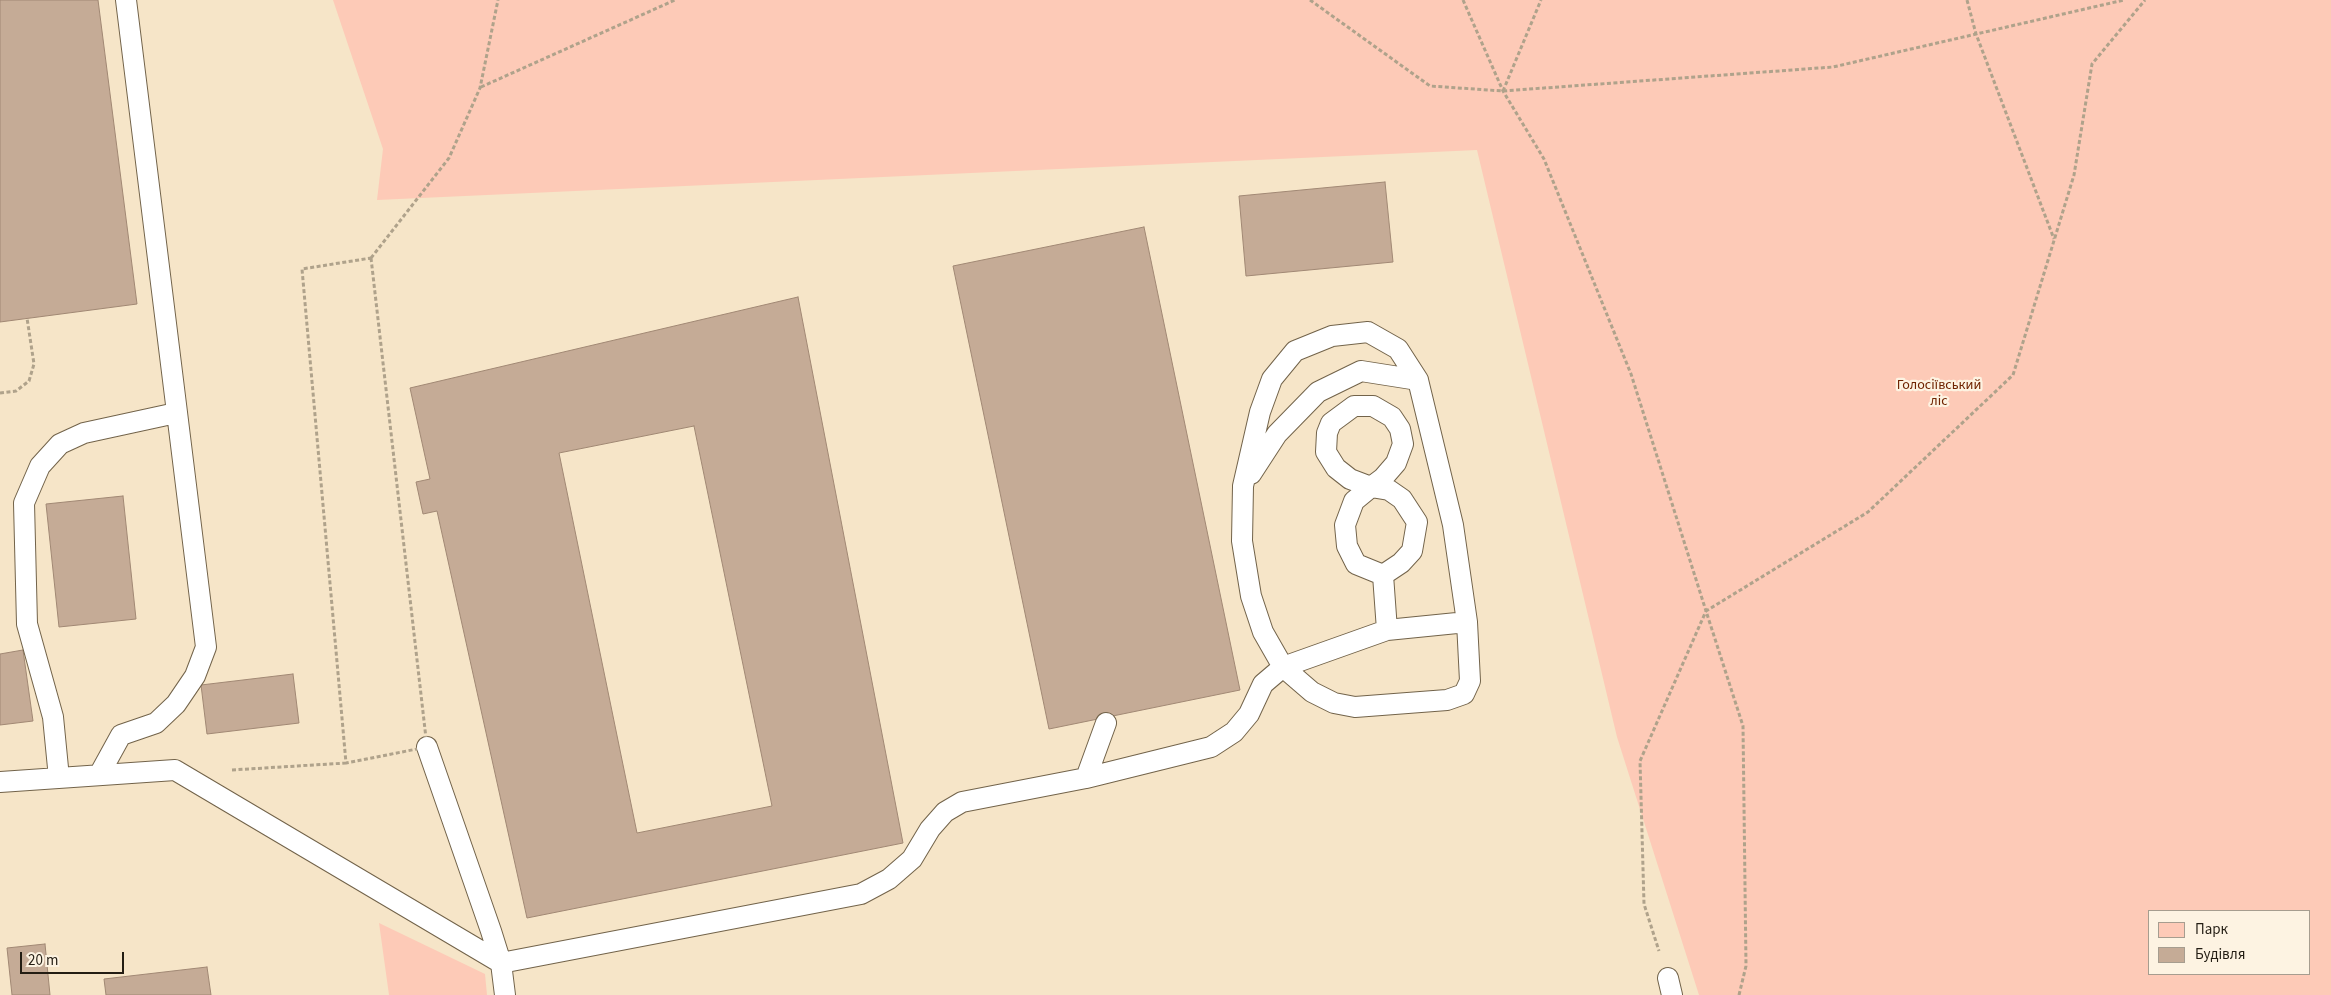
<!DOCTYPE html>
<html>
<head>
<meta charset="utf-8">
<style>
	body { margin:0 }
	#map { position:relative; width:2331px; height:995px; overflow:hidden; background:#f6e5c8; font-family:"Source Sans 3",sans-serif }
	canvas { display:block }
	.legend { position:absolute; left:2148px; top:910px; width:162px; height:65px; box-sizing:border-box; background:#fdf3e2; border:1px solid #a69d8f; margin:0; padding:6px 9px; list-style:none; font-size:15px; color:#231d13 }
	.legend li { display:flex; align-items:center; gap:10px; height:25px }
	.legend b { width:25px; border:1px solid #a69d8f }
	.scale { position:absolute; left:20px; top:952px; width:104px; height:22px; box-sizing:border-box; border:2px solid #231d13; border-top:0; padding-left:6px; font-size:15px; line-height:18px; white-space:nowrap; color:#231d13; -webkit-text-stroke:4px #fdf3e2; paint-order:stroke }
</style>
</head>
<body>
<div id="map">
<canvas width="2331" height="995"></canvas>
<ul class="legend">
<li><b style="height:14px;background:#fdcab7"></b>Парк</li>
<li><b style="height:14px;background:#c5ab96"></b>Будівля</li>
</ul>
<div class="scale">20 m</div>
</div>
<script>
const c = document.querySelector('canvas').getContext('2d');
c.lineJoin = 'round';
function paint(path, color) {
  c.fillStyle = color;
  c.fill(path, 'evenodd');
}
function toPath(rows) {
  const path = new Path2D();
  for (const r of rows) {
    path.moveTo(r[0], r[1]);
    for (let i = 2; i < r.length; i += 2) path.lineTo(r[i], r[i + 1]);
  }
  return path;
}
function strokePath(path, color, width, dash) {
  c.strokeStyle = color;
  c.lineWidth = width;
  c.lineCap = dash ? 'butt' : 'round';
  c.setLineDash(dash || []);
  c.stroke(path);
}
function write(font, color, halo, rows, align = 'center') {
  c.font = font + ' "Source Sans 3",sans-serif';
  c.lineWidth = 4.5;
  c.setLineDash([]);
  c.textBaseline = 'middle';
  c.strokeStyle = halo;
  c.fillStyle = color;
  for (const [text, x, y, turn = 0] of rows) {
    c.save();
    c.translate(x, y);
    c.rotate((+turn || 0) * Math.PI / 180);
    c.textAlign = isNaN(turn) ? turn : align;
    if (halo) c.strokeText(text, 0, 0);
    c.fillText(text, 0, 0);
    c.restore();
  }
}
paint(toPath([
	[333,0,2331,0,2331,995,1699,995,1617,737,1477,150,377,200,383,149],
	[2310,911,2310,974,2150,974,2150,911],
	[379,923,485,974,487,995,389,995]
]), '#fdcab7');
const building = toPath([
	[0,0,98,0,137,304,0,322,0,0],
	[1385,182,1393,262,1246,276,1239,196,1385,182],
	[1144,227,1240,690,1049,729,953,266,1144,227],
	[798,297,903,843,527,918,437,511,423,514,416,482,430,479,410,388,798,297],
	[694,426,772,806,637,833,559,453,694,426],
	[123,496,136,619,59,627,46,504,123,496],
	[23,650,33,721,0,725,0,654,23,650],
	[293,674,299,723,207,734,201,685,293,674],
	[45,944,50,995,12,995,7,948,45,944],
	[207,967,211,995,106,995,104,979,207,967]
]);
paint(building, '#c5ab96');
strokePath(building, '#a18874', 1);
const service = toPath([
	[1368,332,1398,349,1418,380,1453,525,1467,622,1470,681,1464,694,1447,700,1355,707,1334,703,1312,692,1283,667,1263,632,1251,596,1242,541,1243,486,1260,412,1272,379,1295,351,1332,336,1368,332],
	[1251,474,1277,434,1318,392,1361,371,1418,380],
	[1383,575,1401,563,1412,551,1417,522,1402,499,1389,490,1371,487,1350,479,1336,468,1326,452,1327,433,1331,423,1354,406,1373,406,1392,417,1400,429,1403,444,1396,463,1383,478,1371,487,1354,501,1345,525,1347,546,1356,564,1383,575],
	[1383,575,1387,630],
	[427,747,491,931,501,963,505,995],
	[99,775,121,735,156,723,176,704,195,676,206,647,126,0],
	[59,778,53,717,27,624,24,503,40,466,60,444,84,433,176,413],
	[1086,778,1211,747,1234,732,1249,714,1263,684,1283,667,1387,630,1467,622],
	[0,782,175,770,501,963,861,894,889,879,912,859,930,829,945,812,962,802,1086,778,1106,723],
	[1668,978,1672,995]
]);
strokePath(service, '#72634a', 22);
strokePath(toPath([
	[1310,0,1430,86,1503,91,1833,67,2124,0],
	[1463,0,1503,91,1544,159,1631,374,1706,611,1640,761,1644,904,1659,951],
	[1967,0,1976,34,2054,239],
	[481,87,675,0],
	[1503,91,1541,0],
	[371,258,427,747,346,763,302,269,371,258],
	[371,258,449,158,480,88,498,0],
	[0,393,16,391,29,381,34,364,27,318],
	[232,770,346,763],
	[1739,995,1746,966,1743,726,1706,611,1868,512,2013,375,2074,175,2092,64,2145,0]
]), '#afa28b', 3, [4, 2.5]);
strokePath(service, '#fff', 20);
write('14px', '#6f2300', '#fdf3e2', [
	["Голосіївський",1939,386],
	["ліс",1939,402]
]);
</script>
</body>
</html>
